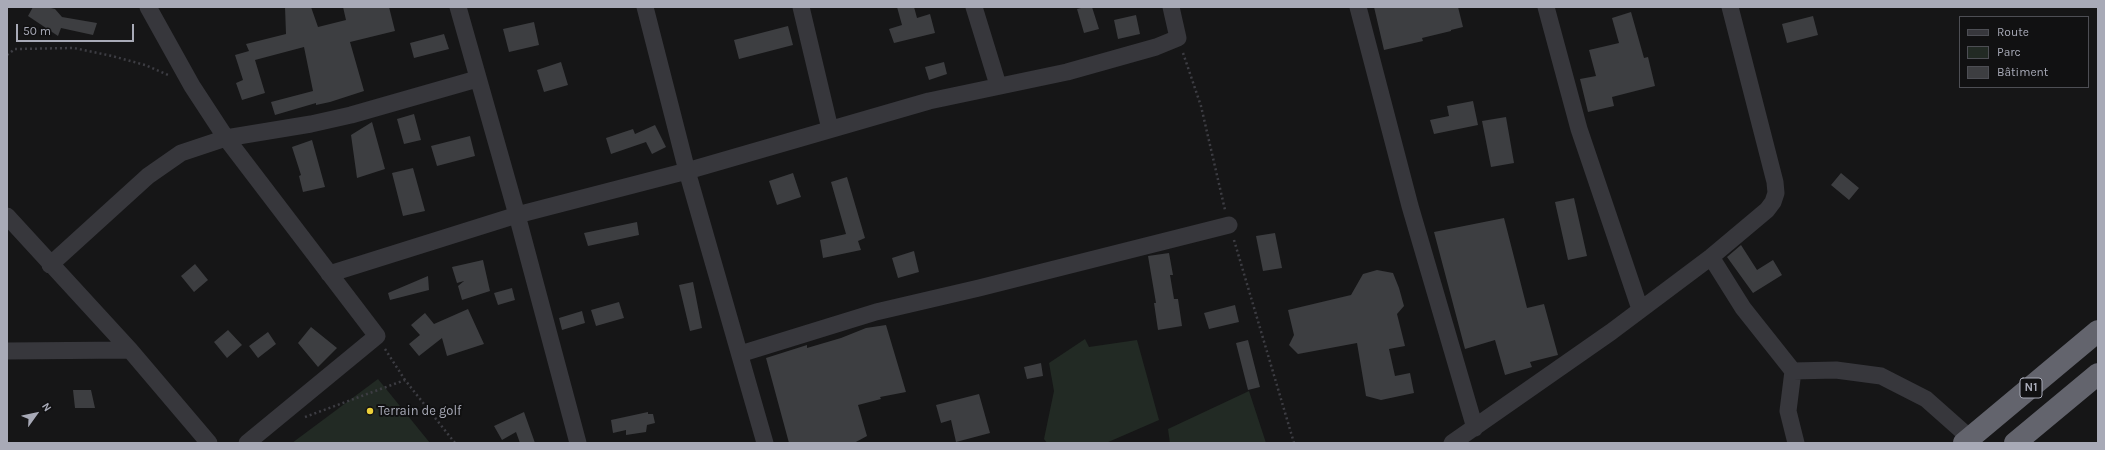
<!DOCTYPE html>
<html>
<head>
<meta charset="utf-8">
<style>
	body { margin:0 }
	#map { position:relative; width:2105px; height:450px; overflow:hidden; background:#161617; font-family:Karla,sans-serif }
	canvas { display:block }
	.frame { position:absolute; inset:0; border:8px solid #a8aab7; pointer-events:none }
	.legend { position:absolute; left:1959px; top:16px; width:130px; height:72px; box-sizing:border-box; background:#111112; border:1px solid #4d4e54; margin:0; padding:5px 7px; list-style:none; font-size:12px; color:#a8aab7 }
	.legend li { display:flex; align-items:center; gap:8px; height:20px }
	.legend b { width:20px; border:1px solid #4d4e54 }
	.north { position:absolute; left:16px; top:394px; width:40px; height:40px; -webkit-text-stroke:3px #111112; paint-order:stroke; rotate:57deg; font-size:11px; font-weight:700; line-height:16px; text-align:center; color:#a8aab7 }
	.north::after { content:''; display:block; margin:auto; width:14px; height:18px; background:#a8aab7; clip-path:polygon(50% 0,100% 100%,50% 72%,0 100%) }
	.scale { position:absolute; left:16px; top:24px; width:118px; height:18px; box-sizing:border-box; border:2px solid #a8aab7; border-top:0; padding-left:5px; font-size:12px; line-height:14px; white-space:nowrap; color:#a8aab7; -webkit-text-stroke:3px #111112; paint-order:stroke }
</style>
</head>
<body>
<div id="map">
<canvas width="2105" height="450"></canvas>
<div class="frame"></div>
<ul class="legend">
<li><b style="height:5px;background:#37373c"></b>Route</li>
<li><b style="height:11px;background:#222a24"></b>Parc</li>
<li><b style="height:11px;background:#3d3e41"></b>Bâtiment</li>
</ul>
<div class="north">N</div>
<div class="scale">50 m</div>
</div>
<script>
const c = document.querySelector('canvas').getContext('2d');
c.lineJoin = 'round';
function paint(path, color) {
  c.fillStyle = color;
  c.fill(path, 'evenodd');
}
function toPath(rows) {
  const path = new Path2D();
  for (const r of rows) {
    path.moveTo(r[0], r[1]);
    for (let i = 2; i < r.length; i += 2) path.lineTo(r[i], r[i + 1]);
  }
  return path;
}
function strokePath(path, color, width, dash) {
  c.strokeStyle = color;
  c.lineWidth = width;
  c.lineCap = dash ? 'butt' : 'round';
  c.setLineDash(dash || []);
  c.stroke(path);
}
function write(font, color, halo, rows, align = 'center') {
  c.font = font + ' Karla,sans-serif';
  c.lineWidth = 4;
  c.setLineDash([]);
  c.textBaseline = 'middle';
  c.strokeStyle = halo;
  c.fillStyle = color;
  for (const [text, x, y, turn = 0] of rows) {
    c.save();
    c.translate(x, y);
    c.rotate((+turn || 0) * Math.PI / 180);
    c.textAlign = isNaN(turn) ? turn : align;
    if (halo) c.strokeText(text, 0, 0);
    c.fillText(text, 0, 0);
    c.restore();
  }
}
paint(toPath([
	[1085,339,1089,347,1137,340,1159,420,1106,443,1047,443,1044,439,1054,391,1049,363],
	[378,379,430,443,292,443],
	[1249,391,1266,443,1170,443,1168,429]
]), '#222a24');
paint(toPath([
	[33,7,47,7,55,9,62,17,97,23,93,35,61,28,58,36,28,16],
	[285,7,311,7,318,27,346,20,343,7,389,7,395,31,350,42,364,91,330,102,316,105,316,103,275,115,271,102,313,91,304,47,255,60,265,93,242,100,236,83,243,80,235,55,249,51,246,44,286,34],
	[897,7,914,7,917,18,930,14,935,33,894,43,889,29,902,25],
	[1085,7,1092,7,1099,29,1084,33,1077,9],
	[1374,7,1458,7,1463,27,1451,30,1451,31,1422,38,1423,41,1384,50],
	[1631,12,1644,58,1648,57,1655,86,1612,97,1614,106,1588,112,1580,79,1596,76,1589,50,1619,43,1612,18],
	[1136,15,1140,34,1118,39,1114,20],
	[1813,16,1818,35,1787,43,1782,24],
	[534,22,539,45,509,52,503,29],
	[788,26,793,45,739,59,734,40],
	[444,34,449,49,414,58,410,43],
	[561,62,568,85,544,92,537,70],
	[944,62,947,74,929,80,925,67],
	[1473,101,1478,125,1434,134,1430,120,1449,116,1447,106],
	[414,114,421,140,404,144,397,119],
	[1506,117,1514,163,1491,167,1482,121],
	[372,122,385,169,357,178,351,135],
	[655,125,666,147,652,154,646,142,611,154,606,138,633,129,635,134],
	[470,136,475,156,437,166,431,146],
	[312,140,325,187,303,192,299,176,301,175,292,147],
	[413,168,425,211,403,216,392,173],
	[793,173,801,197,777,205,769,181],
	[1841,173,1859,188,1849,200,1831,185],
	[847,177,865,238,858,241,861,250,823,258,820,240,846,234,831,182],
	[1574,198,1587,256,1568,260,1555,202],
	[1504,218,1527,308,1544,304,1558,355,1530,362,1532,367,1505,375,1495,340,1465,349,1434,232],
	[637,222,639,235,588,246,584,233],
	[1275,233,1282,268,1263,271,1256,236],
	[1741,245,1757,270,1773,260,1782,275,1753,293,1727,257],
	[914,251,919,272,898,278,892,258],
	[1169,253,1173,275,1170,275,1174,299,1178,299,1182,326,1158,330,1154,303,1156,303,1148,256],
	[483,260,490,291,462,300,458,286,464,281,457,283,452,267],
	[195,264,208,280,194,292,181,276],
	[1377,270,1393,273,1399,288,1404,306,1397,314,1405,346,1389,349,1395,376,1410,373,1414,393,1381,400,1366,396,1357,343,1298,354,1289,345,1294,335,1288,310,1351,295,1363,274],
	[428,276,429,290,390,300,388,293],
	[693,282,702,328,690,331,679,285],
	[512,288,515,300,498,305,494,293],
	[619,302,624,318,596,326,591,310],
	[1235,305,1239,322,1209,329,1204,313],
	[468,309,484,344,447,356,442,338,419,356,409,344,420,335,411,325,425,313,434,324],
	[582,311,585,323,562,330,559,318],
	[886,325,906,392,880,397,881,399,858,405,867,436,854,443,789,443,766,358,807,345,807,348,841,338,866,328],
	[311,327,337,348,318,367,298,343],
	[228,330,242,345,227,358,214,342],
	[268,332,276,344,258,358,249,346],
	[1248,340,1260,387,1248,390,1236,343],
	[1041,363,1043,376,1027,379,1024,367],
	[73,390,91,390,95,408,75,408],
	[979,394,990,433,956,442,951,420,941,423,936,405],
	[524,412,535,443,520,443,516,432,502,440,494,426],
	[648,412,648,414,653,414,655,423,647,425,646,432,626,435,626,430,613,433,611,420]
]), '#3d3e41');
strokePath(toPath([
	[1183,53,1201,106,1225,210],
	[7,55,15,49,74,48,112,56,145,65,168,75],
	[1234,240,1294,443],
	[385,349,405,380],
	[305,417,405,380,455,443]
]), '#3d3d43', 2.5, [2, 3]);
strokePath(toPath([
	[148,7,192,86,226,138,377,336,247,443],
	[458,7,517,215,578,443],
	[645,7,687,171,765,443],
	[801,7,830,129],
	[974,7,998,85],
	[1358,7,1410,206,1475,428],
	[1546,7,1579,129,1640,309],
	[7,216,130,350,209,443],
	[1711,257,1743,308,1793,371,1788,411,1796,443],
	[50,265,148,176,181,153,226,138,311,124,351,115,477,79],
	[329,274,517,215,687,171,929,101,1067,72,1156,47,1178,38,1171,7],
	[7,351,130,350],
	[740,354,876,312,979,288,1229,225],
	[1793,371,1836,370,1881,376,1926,399,1970,438],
	[1452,443,1611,332,1711,257,1767,210,1773,202,1776,193,1775,182,1730,7]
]), '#37373c', 17);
strokePath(toPath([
	[1964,443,2098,331],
	[2015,443,2098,374]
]), '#63646d', 22);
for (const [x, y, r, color] of [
	[370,411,4,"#eccf39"]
]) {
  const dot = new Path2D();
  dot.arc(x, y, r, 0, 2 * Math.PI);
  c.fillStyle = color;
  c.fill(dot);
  strokePath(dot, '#111112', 1.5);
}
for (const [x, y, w] of [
	[2031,388,22]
]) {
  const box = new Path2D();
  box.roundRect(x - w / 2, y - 10, w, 20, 3);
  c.fillStyle = '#111112';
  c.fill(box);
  strokePath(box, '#a8aab7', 1);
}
write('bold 12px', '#a8aab7', null, [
	["N1",2031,388]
]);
write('13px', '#a8aab7', '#111112', [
	["Terrain de golf",378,411]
], 'left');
</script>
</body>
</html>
